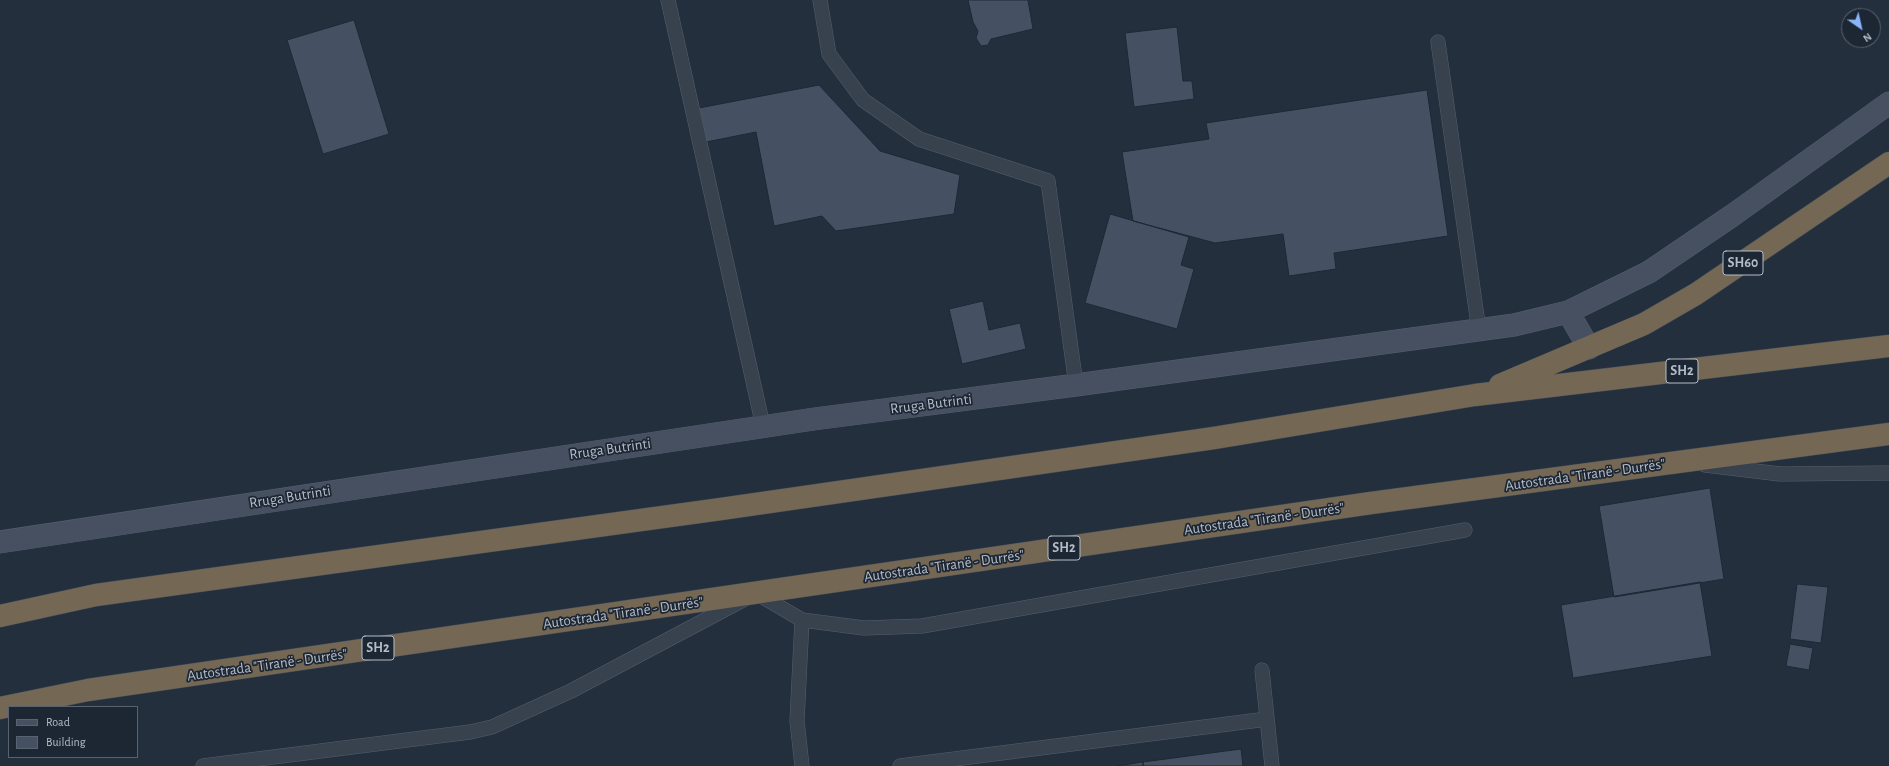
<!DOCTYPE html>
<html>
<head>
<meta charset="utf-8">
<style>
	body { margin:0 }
	#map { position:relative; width:1889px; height:766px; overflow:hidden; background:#242f3e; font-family:"Alegreya Sans",sans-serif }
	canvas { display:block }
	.legend { position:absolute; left:8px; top:706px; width:130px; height:52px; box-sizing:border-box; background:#1d2633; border:1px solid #59626f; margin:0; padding:5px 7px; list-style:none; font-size:12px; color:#b4bcc9 }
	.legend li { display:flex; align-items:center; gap:8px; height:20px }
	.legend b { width:20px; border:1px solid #59626f }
	.north { position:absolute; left:1841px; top:8px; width:40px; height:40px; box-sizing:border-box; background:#1d2633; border:1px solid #59626f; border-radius:50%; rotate:146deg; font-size:11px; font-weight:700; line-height:16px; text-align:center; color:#b4bcc9 }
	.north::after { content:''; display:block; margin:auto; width:14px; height:18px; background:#8ab4f8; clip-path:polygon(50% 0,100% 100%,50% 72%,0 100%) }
</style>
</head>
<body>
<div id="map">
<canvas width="1889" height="766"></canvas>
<ul class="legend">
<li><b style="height:5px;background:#465061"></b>Road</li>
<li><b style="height:11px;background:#455162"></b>Building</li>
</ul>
<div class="north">N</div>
</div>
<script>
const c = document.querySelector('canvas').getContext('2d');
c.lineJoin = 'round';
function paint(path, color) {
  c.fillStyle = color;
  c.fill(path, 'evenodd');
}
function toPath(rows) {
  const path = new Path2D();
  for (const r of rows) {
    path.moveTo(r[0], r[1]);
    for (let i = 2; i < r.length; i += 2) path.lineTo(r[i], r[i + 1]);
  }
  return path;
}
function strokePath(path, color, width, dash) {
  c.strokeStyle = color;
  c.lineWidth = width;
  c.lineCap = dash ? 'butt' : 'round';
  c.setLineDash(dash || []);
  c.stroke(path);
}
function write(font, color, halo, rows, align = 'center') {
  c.font = font + ' "Alegreya Sans",sans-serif';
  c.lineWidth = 3.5;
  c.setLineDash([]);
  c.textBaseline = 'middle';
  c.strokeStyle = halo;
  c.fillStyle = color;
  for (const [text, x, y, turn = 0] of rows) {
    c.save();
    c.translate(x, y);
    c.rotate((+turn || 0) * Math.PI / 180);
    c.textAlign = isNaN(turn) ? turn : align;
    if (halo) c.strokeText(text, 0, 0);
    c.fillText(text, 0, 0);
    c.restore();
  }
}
const building = toPath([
	[968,0,1028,0,1033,29,991,39,988,45,981,46,976,38,978,31,973,22,968,0],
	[354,20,389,134,323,154,287,40,354,20],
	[1177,27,1183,81,1192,81,1194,99,1134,107,1125,33,1177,27],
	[819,85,880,151,960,175,954,214,836,231,822,216,774,226,756,132,706,142,699,108,819,85],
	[1427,90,1448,236,1334,253,1336,269,1289,276,1283,234,1215,243,1133,221,1122,152,1209,139,1206,123,1427,90],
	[1110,214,1189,237,1181,265,1194,269,1177,329,1085,303,1110,214],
	[983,301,989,330,1020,323,1026,349,962,364,949,309,983,301],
	[1710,488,1724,579,1614,597,1599,506,1710,488],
	[1700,582,1712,656,1573,678,1561,605,1700,582],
	[1797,584,1828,587,1821,643,1790,639,1797,584],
	[1790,644,1813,648,1809,670,1786,666,1790,644],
	[1241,749,1243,766,1143,766,1143,762,1241,749],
	[1143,762,1143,766,1117,766,1143,762]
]);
paint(building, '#455162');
strokePath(building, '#1f2835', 1);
const lane = toPath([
	[668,0,763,426],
	[820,0,829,54,863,100,919,139,1048,181,1076,385],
	[1438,42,1479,331],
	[1705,465,1780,474,1889,473],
	[802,620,797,721,802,766],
	[1262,670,1272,766],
	[203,766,470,732,492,727,571,691,756,593,802,620,864,628,922,626,1465,530],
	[900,766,1267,719]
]);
const secondary = toPath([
	[1568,312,1589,348],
	[0,542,814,419,1076,385,1514,325,1568,312,1649,272,1733,215,1889,103]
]);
const highway = toPath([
	[1500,385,1644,324,1696,294,1889,163],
	[0,616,96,595,721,509,1214,438,1475,395,1889,346],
	[0,708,88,690,1371,503,1889,434]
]);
strokePath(lane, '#565f6c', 15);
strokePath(secondary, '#565f6c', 23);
strokePath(highway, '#434c59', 23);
strokePath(lane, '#38414e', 14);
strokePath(secondary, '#465061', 22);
strokePath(highway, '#746855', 22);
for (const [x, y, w] of [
	[1743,263,40],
	[1682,371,32],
	[1064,548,32],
	[378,648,32]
]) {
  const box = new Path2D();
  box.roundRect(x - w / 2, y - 12, w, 24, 3);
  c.fillStyle = '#1d2633';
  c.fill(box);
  strokePath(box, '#b4bcc9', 1);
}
write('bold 14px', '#b4bcc9', null, [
	["SH60",1743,263],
	["SH2",1682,371],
	["SH2",1064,548],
	["SH2",378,648]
]);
write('15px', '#b4bcc9', '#1d2633', [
	["Rruga Butrinti",931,404,-7],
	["Rruga Butrinti",610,449,-8],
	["Autostrada \"Tiranë - Durrës\"",1585,475,-8],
	["Rruga Butrinti",290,497,-9],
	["Autostrada \"Tiranë - Durrës\"",1264,519,-8],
	["Autostrada \"Tiranë - Durrës\"",944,566,-8],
	["Autostrada \"Tiranë - Durrës\"",623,613,-8],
	["Autostrada \"Tiranë - Durrës\"",267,665,-8]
]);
</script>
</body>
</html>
